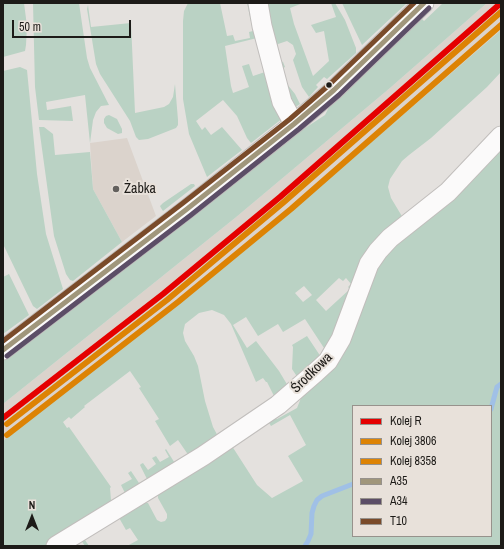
<!DOCTYPE html>
<html>
<head>
<meta charset="utf-8">
<style>
	body { margin:0 }
	#map { position:relative; width:504px; height:549px; overflow:hidden; background:#e4e1de; font-family:"Archivo Narrow",sans-serif }
	canvas { display:block }
	.frame { position:absolute; inset:0; border:4px solid #1d1b18; pointer-events:none }
	.legend { position:absolute; left:352px; top:405px; width:140px; height:132px; box-sizing:border-box; background:#e8e1da; border:1px solid #97928c; margin:0; padding:5px 7px; list-style:none; font-size:12px; color:#1d1b18 }
	.legend li { display:flex; align-items:center; gap:8px; height:20px }
	.legend b { width:20px; border:1px solid #97928c }
	.north { position:absolute; left:12px; top:497px; width:40px; height:40px; -webkit-text-stroke:3px #e8e1da; paint-order:stroke; rotate:0deg; font-size:11px; font-weight:700; line-height:16px; text-align:center; color:#1d1b18 }
	.north::after { content:''; display:block; margin:auto; width:14px; height:18px; background:#1d1b18; clip-path:polygon(50% 0,100% 100%,50% 72%,0 100%) }
	.scale { position:absolute; left:12px; top:20px; width:119px; height:18px; box-sizing:border-box; border:2px solid #1d1b18; border-top:0; padding-left:5px; font-size:12px; line-height:14px; white-space:nowrap; color:#1d1b18; -webkit-text-stroke:3px #e8e1da; paint-order:stroke }
</style>
</head>
<body>
<div id="map">
<canvas width="504" height="549"></canvas>
<div class="frame"></div>
<ul class="legend">
<li><b style="height:5px;background:#e50000"></b>Kolej R</li>
<li><b style="height:5px;background:#dd8304"></b>Kolej 3806</li>
<li><b style="height:5px;background:#dd8304"></b>Kolej 8358</li>
<li><b style="height:5px;background:#a0967b"></b>A35</li>
<li><b style="height:5px;background:#5c4e67"></b>A34</li>
<li><b style="height:5px;background:#7a4b2a"></b>T10</li>
</ul>
<div class="north">N</div>
<div class="scale">50 m</div>
</div>
<script>
const c = document.querySelector('canvas').getContext('2d');
c.lineJoin = 'round';
function paint(path, color) {
  c.fillStyle = color;
  c.fill(path, 'evenodd');
}
function toPath(rows) {
  const path = new Path2D();
  for (const r of rows) {
    path.moveTo(r[0], r[1]);
    for (let i = 2; i < r.length; i += 2) path.lineTo(r[i], r[i + 1]);
  }
  return path;
}
function strokePath(path, color, width, dash) {
  c.strokeStyle = color;
  c.lineWidth = width;
  c.lineCap = dash ? 'butt' : 'round';
  c.setLineDash(dash || []);
  c.stroke(path);
}
function write(font, color, halo, rows, align = 'center') {
  c.font = font + ' "Archivo Narrow",sans-serif';
  c.lineWidth = 4;
  c.setLineDash([]);
  c.textBaseline = 'middle';
  c.strokeStyle = halo;
  c.fillStyle = color;
  for (const [text, x, y, turn = 0] of rows) {
    c.save();
    c.translate(x, y);
    c.rotate((+turn || 0) * Math.PI / 180);
    c.textAlign = isNaN(turn) ? turn : align;
    if (halo) c.strokeText(text, 0, 0);
    c.fillText(text, 0, 0);
    c.restore();
  }
}
paint(toPath([
	[487,3,501,3,501,30,302,202,200,286,3,441,3,404,235,218,390,88],
	[127,138,156,216,122,242,93,189,90,143]
]), '#dbd3cc');
paint(toPath([
	[6,3,24,3,27,26,26,45,25,51,3,57,3,4],
	[33,3,79,3,87,58,90,68,109,105,101,106,96,112,93,120,90,143,85,95,46,102,47,110,71,106,73,121,39,120,35,87],
	[188,3,220,3,227,36,233,35,235,41,250,38,249,32,253,31,247,3,253,3,261,37,225,46,231,86,233,93,249,87,242,66,249,64,253,76,268,71,283,118,251,143,247,138,237,116,223,100,196,121,202,130,205,127,211,135,222,127,242,150,207,177,189,134,183,99,183,21,184,11],
	[261,3,303,3,290,8,294,24,313,76,329,61,324,31,316,33,311,25,336,17,331,3,335,3,345,20,356,48,356,53,327,79,324,77,316,85,318,87,309,97,302,87,293,60,296,54,293,45,287,41,278,44,275,50,277,59,283,62,285,67,280,70,283,79,295,94,300,104,294,108,291,106,287,101,271,50],
	[342,3,407,3,362,45],
	[443,3,487,3,390,88,235,218,3,404,3,359,293,136,325,115,331,103,420,17,424,21],
	[88,5,91,27,131,23,135,113,164,107,169,104,173,97,175,84,178,120,178,125,176,128,148,139,139,140,136,137,130,121,100,74,96,64,87,9],
	[501,30,501,72,487,87,431,138,409,155,402,161,390,179,388,187,391,198,403,218,326,351,305,319,283,332,278,324,258,336,246,317,233,325,247,348,256,341,279,371,288,386,276,400,267,382,266,382,263,378,256,382,231,324,224,315,212,310,199,313,185,324,183,333,185,341,194,356,198,366,205,401,213,427,220,440,126,495,121,485,132,479,128,473,131,471,139,483,147,479,140,465,141,464,143,463,148,470,156,464,152,458,156,456,160,462,169,457,165,450,166,449,176,465,189,456,178,440,170,446,155,421,159,419,139,388,141,387,130,371,84,406,85,407,71,419,69,417,63,422,67,428,69,427,111,487,110,488,111,500,109,506,59,540,46,546,3,546,3,441,200,286,302,202],
	[339,278,343,281,346,278,351,284,348,287,350,289,326,311,316,300],
	[304,286,312,295,303,302,295,293],
	[20,67,27,70,37,174,46,234,63,289,37,309,33,306,3,244,3,71],
	[109,115,117,119,122,129,122,133,118,134,107,128,104,123,104,119,106,116],
	[39,127,44,127,53,134,55,155,90,152,93,189,122,242,73,281,70,280,66,274,54,236],
	[501,143,501,546,127,546,138,540,130,528,126,530,118,516,93,532,94,534,85,540,89,546,85,546,79,537,136,501,148,503,157,520,161,522,165,521,167,518,167,514,158,498,158,489,230,443,257,485,272,498,303,481,288,456,306,445,290,415,271,426,266,418,277,419,297,408,303,393,371,268],
	[353,406,491,406,491,536,353,536],
	[191,184,194,184,195,186,163,211,161,208,160,206,163,203],
	[9,274,29,315,3,334,3,277],
	[307,336,321,357,298,378,292,369,293,347,292,345]
]), '#bad2c4');
strokePath(toPath([
	[491,409,495,394,497,387,501,384],
	[305,546,308,541,311,534,312,513,314,506,317,500,322,496,353,484]
]), '#a0c0e6', 5);
const minor = toPath([
	[258,3,262,26,282,102,294,124],
	[3,350,187,209,294,124,334,90,424,3],
	[56,546,203,456,278,405,316,372,328,361,341,339,369,264,378,251,390,238,448,192,501,136]
]);
strokePath(minor, '#c1bebc', 21);
strokePath(minor, '#fbfafa', 19);
strokePath(toPath([
	[3,350,187,209,294,124,334,90,424,3]
]), '#a0967b', 5);
strokePath(toPath([
	[7,356,191,215,299,129,339,95,429,8]
]), '#5c4e67', 5);
strokePath(toPath([
	[3,341,183,203,290,119,329,85,414,3]
]), '#7a4b2a', 5);
strokePath(toPath([
	[3,418,163,294,280,197,501,3]
]), '#e50000', 6);
strokePath(toPath([
	[7,424,167,300,284,202,501,12]
]), '#dd8304', 6);
strokePath(toPath([
	[7,435,178,302,291,209,501,25]
]), '#dd8304', 6);
for (const [x, y, r, color] of [
	[329,85,3.5,"#1d1b18"],
	[116,189,4,"#63605d"]
]) {
  const dot = new Path2D();
  dot.arc(x, y, r, 0, 2 * Math.PI);
  c.fillStyle = color;
  c.fill(dot);
  strokePath(dot, '#e8e1da', 1.5);
}
write('14px', '#1d1b18', '#e8e1da', [
	["Żabka",124,189]
], 'left');
write('14px', '#1d1b18', '#e8e1da', [
	["Środkowa",312,373,-44]
]);
</script>
</body>
</html>
